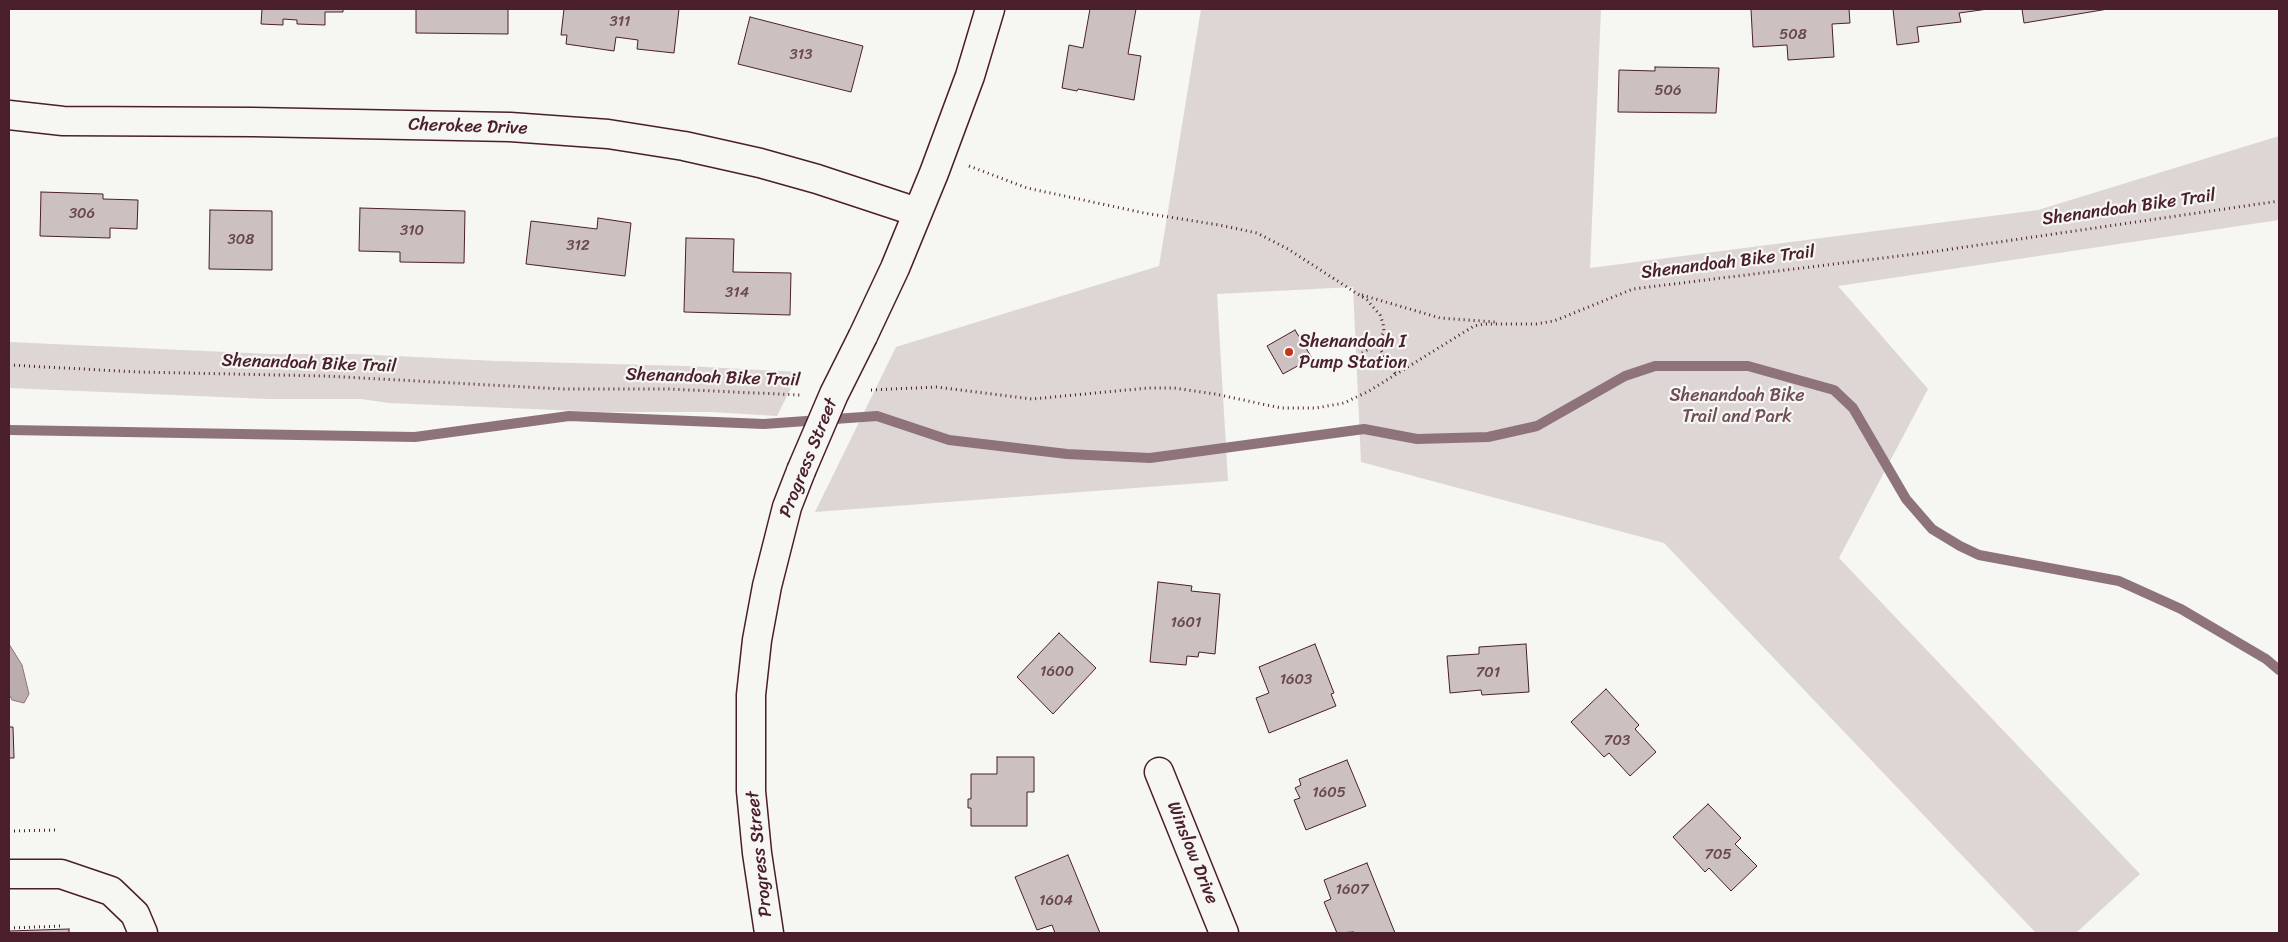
<!DOCTYPE html>
<html>
<head>
<meta charset="utf-8">
<style>
	body { margin:0 }
	#map { position:relative; width:2288px; height:942px; overflow:hidden; background:#f6f6f2; font-family:Sriracha,sans-serif }
	canvas { display:block }
	.frame { position:absolute; inset:0; border:10px solid #4a1f2b; pointer-events:none }
</style>
</head>
<body>
<div id="map">
<canvas width="2288" height="942"></canvas>
<div class="frame"></div>
</div>
<script>
const c = document.querySelector('canvas').getContext('2d');
c.lineJoin = 'round';
function paint(path, color) {
  c.fillStyle = color;
  c.fill(path, 'evenodd');
}
function toPath(rows) {
  const path = new Path2D();
  for (const r of rows) {
    path.moveTo(r[0], r[1]);
    for (let i = 2; i < r.length; i += 2) path.lineTo(r[i], r[i + 1]);
  }
  return path;
}
function strokePath(path, color, width, dash) {
  c.strokeStyle = color;
  c.lineWidth = width;
  c.lineCap = dash ? 'butt' : 'round';
  c.setLineDash(dash || []);
  c.stroke(path);
}
function write(font, color, halo, rows, align = 'center') {
  c.font = font + ' Sriracha,sans-serif';
  c.lineWidth = 4.5;
  c.setLineDash([]);
  c.textBaseline = 'middle';
  c.strokeStyle = halo;
  c.fillStyle = color;
  for (const [text, x, y, turn = 0] of rows) {
    c.save();
    c.translate(x, y);
    c.rotate((+turn || 0) * Math.PI / 180);
    c.textAlign = isNaN(turn) ? turn : align;
    if (halo) c.strokeText(text, 0, 0);
    c.fillText(text, 0, 0);
    c.restore();
  }
}
paint(toPath([
	[1201,9,1601,9,1590,268,2038,210,2279,136,2279,220,1838,286,1928,389,1839,558,2140,874,2076,933,2036,933,1664,543,1361,462,1353,287,1217,294,1228,481,815,512,896,347,1159,266],
	[9,342,270,354,355,354,496,361,687,366,799,372,777,416,711,412,603,412,389,403,361,399,268,399,9,388]
]), '#ddd6d5');
const water = toPath([
	[9,644,22,665,29,694,24,703,12,700,9,694,9,644]
]);
paint(water, '#bbadae');
strokePath(water, '#8e747a', 1);
strokePath(toPath([
	[9,430,415,437,569,416,764,424,877,416,949,440,1067,454,1150,458,1364,429,1417,439,1488,437,1537,426,1625,376,1655,366,1748,366,1834,390,1853,408,1906,499,1932,529,1960,546,1979,555,2119,581,2181,609,2266,659,2279,670]
]), '#8e747a', 10);
const building = toPath([
	[249,9,343,9,343,12,325,12,325,25,297,24,297,20,283,19,283,25,261,24,262,9,249,9],
	[416,9,508,9,508,34,416,33,416,9],
	[564,9,679,9,674,53,637,49,638,40,616,37,614,51,566,44,567,35,561,35,564,9],
	[1090,9,1136,9,1128,54,1141,56,1134,100,1078,89,1077,91,1062,88,1069,45,1083,48,1090,9],
	[1751,9,1849,9,1850,23,1832,24,1834,57,1788,60,1787,45,1753,47,1751,9],
	[1893,9,1988,9,1959,13,1961,22,1917,27,1919,42,1897,45,1893,9],
	[2022,9,2108,9,2024,23,2022,9],
	[750,17,863,46,851,92,738,64,750,17],
	[1655,67,1719,68,1716,113,1618,112,1619,70,1655,71,1655,67],
	[41,192,103,194,103,199,138,200,137,229,110,228,110,238,40,236,41,192],
	[360,208,465,211,464,263,400,262,400,252,359,251,360,208],
	[210,210,272,211,272,270,209,269,210,210],
	[598,218,631,223,625,276,526,264,531,221,597,229,598,218],
	[686,238,734,239,733,272,791,273,790,315,684,312,686,238],
	[1295,330,1312,358,1283,374,1267,346,1295,330],
	[1158,582,1192,586,1191,591,1220,594,1215,654,1199,652,1198,657,1187,656,1186,665,1150,662,1158,582],
	[1059,633,1096,668,1053,714,1017,677,1059,633],
	[1315,644,1334,693,1331,694,1336,706,1269,733,1256,698,1269,693,1259,667,1315,644],
	[1526,644,1529,692,1482,695,1481,690,1450,693,1447,656,1479,654,1479,647,1526,644],
	[1606,689,1639,725,1635,729,1656,752,1630,776,1609,753,1604,757,1571,722,1606,689],
	[9,727,13,727,14,758,9,758,9,727],
	[997,757,1034,757,1034,792,1027,792,1027,826,971,826,971,808,968,808,968,799,971,799,971,774,997,774,997,757],
	[1347,760,1366,806,1306,830,1294,800,1300,798,1295,788,1301,785,1299,779,1347,760],
	[1708,804,1741,838,1735,844,1757,866,1731,891,1709,868,1705,872,1673,837,1708,804],
	[1068,855,1100,933,1055,933,1052,925,1037,930,1015,877,1068,855],
	[1367,863,1395,933,1355,933,1354,932,1337,933,1324,902,1331,899,1324,880,1367,863],
	[69,929,69,933,9,933,9,931,69,929]
]);
paint(building, '#ccc1c0');
strokePath(building, '#4a1f2b', 1);
const street = toPath([
	[9,115,63,121,253,122,510,127,608,134,684,146,760,163,817,179,917,212],
	[1159,772,1224,933],
	[9,874,61,874,111,891,135,914,143,933]
]);
const secondary = toPath([
	[863,336,895,268,934,173,970,76,990,9],
	[769,933,757,853,751,791,751,695,757,640,767,586,787,507,801,471]
]);
strokePath(street, '#4a1f2b', 31);
strokePath(secondary, '#4a1f2b', 31);
strokePath(toPath([
	[969,166,1027,188,1144,213,1219,225,1257,233,1288,249,1367,300,1380,315,1383,323,1384,332,1377,344,1396,375],
	[1362,295,1440,318,1495,322],
	[1362,353,1377,344],
	[9,365,138,372,325,376,563,389,669,389,800,395],
	[871,390,936,387,1032,399,1148,388,1174,388,1215,394,1281,408,1316,408,1344,403,1369,391,1474,326,1484,324,1536,324,1554,321,1633,289,1931,252,2279,201],
	[9,831,58,830],
	[9,928,62,926]
]), '#4a1f2b', 3, [1, 4]);
strokePath(street, '#f6f6f2', 28);
strokePath(secondary, '#f6f6f2', 28);
const secondaryBridge = toPath([
	[801,471,834,394,863,336]
]);
strokePath(secondaryBridge, '#4a1f2b', 31, []);
strokePath(secondaryBridge, '#f6f6f2', 28);
for (const [x, y, r, color] of [
	[1289,352,5,"#c8321e"]
]) {
  const dot = new Path2D();
  dot.arc(x, y, r, 0, 2 * Math.PI);
  c.fillStyle = color;
  c.fill(dot);
  strokePath(dot, '#f6f6f2', 2);
}
write('15px', '#6a4850', null, [
	["311",620,22],
	["508",1793,35],
	["313",801,55],
	["506",1668,91],
	["306",82,214],
	["310",412,231],
	["308",241,240],
	["312",578,246],
	["314",737,293],
	["1601",1186,623],
	["1600",1057,672],
	["701",1488,673],
	["1603",1296,680],
	["703",1617,741],
	["1605",1329,793],
	["705",1718,855],
	["1607",1352,890],
	["1604",1056,901]
]);
write('18px', '#4a1f2b', '#f6f6f2', [
	["Cherokee Drive",468,127,2],
	["Shenandoah Bike Trail",2129,208,-8],
	["Shenandoah Bike Trail",1728,263,-7],
	["Shenandoah Bike Trail",309,364,2],
	["Shenandoah Bike Trail",713,378,2],
	["Progress Street",809,458,-68],
	["Winslow Drive",1192,853,68],
	["Progress Street",760,854,-96]
]);
write('18px', '#4a1f2b', '#f6f6f2', [
	["Shenandoah I",1299,342],
	["Pump Station",1299,363]
], 'left');
write('18px', '#6f4d56', '#f6f6f2', [
	["Shenandoah Bike",1737,396],
	["Trail and Park",1737,417]
]);
</script>
</body>
</html>
